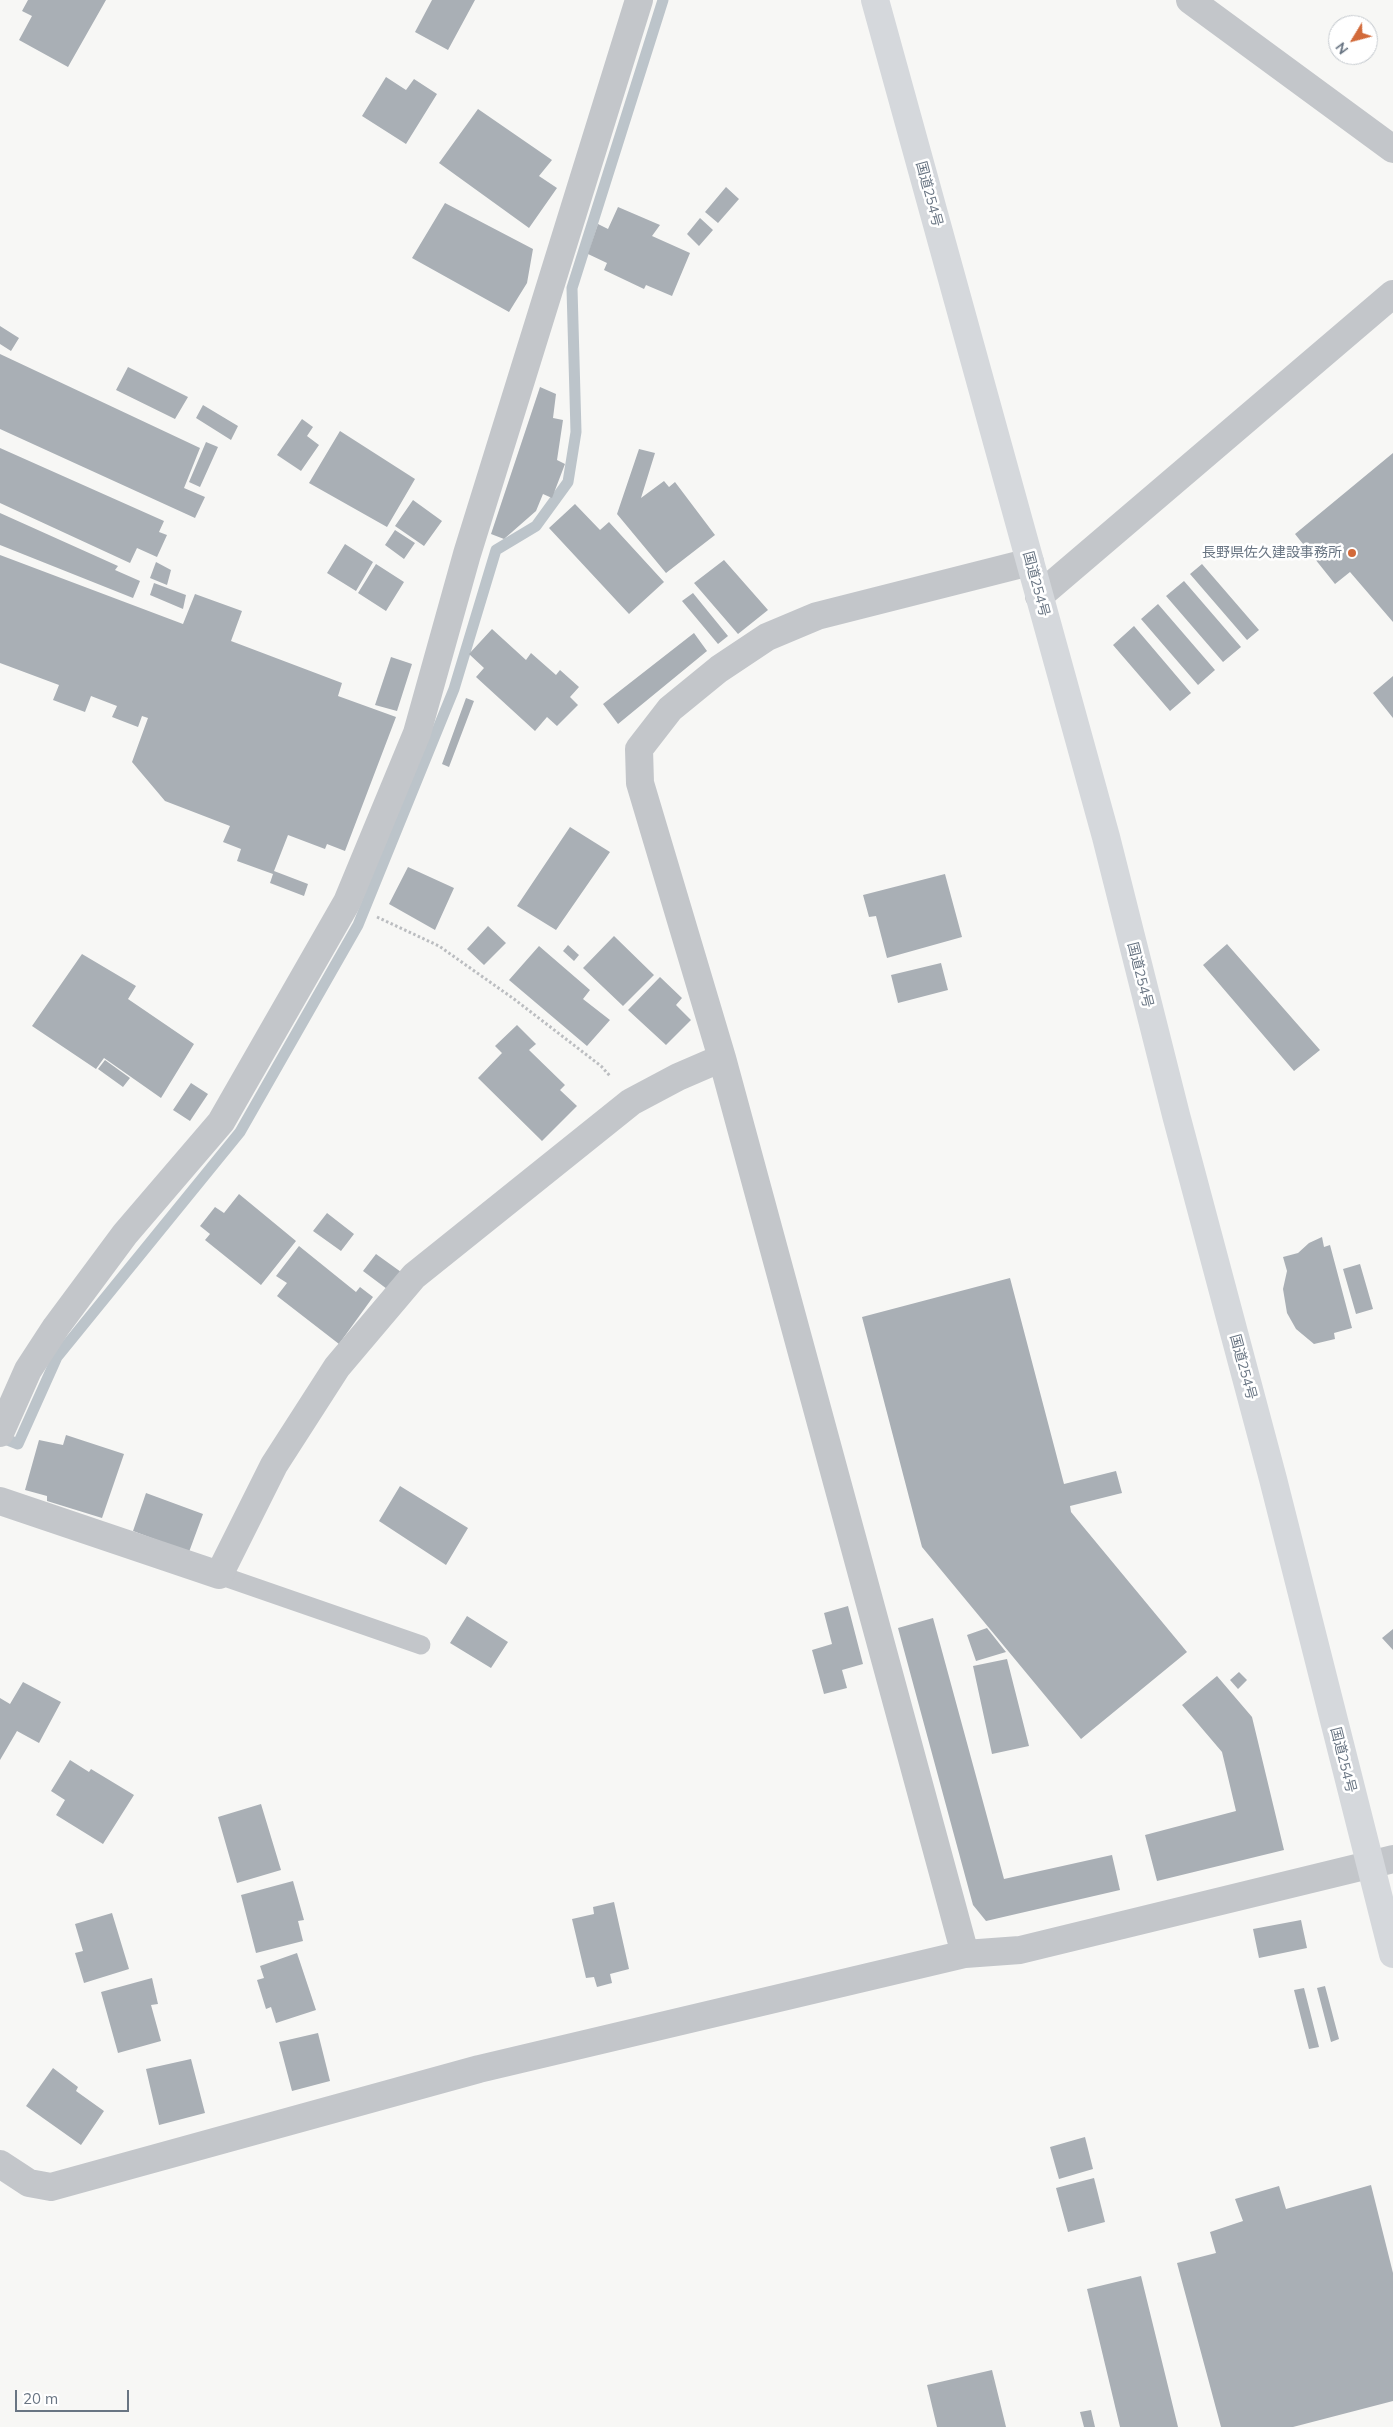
<!DOCTYPE html>
<html>
<head>
<meta charset="utf-8">
<style>
	body { margin:0 }
	#map { position:relative; width:1393px; height:2427px; overflow:hidden; background:#f7f7f5; font-family:Mulish,sans-serif }
	canvas { display:block }
	.north { position:absolute; left:1328px; top:15px; width:50px; height:50px; box-sizing:border-box; background:#fff; border:1px solid #c3c8cd; border-radius:50%; rotate:233deg; font-size:14px; font-weight:700; line-height:20px; text-align:center; color:#697583 }
	.north::after { content:''; display:block; margin:auto; width:18px; height:22px; background:#d26a3a; clip-path:polygon(50% 0,100% 100%,50% 72%,0 100%) }
	.scale { position:absolute; left:15px; top:2390px; width:114px; height:22px; box-sizing:border-box; border:2px solid #697583; border-top:0; padding-left:6px; font-size:15px; line-height:18px; white-space:nowrap; color:#697583; -webkit-text-stroke:4px #fff; paint-order:stroke }
</style>
</head>
<body>
<div id="map">
<canvas width="1393" height="2427"></canvas>
<div class="north">N</div>
<div class="scale">20 m</div>
</div>
<script>
const c = document.querySelector('canvas').getContext('2d');
c.lineJoin = 'round';
function toPath(rows) {
  const path = new Path2D();
  for (const r of rows) {
    path.moveTo(r[0], r[1]);
    for (let i = 2; i < r.length; i += 2) path.lineTo(r[i], r[i + 1]);
  }
  return path;
}
function strokePath(path, color, width, dash) {
  c.strokeStyle = color;
  c.lineWidth = width;
  c.lineCap = dash ? 'butt' : 'round';
  c.setLineDash(dash || []);
  c.stroke(path);
}
function paint(path, color) {
  c.fillStyle = color;
  c.fill(path, 'evenodd');
}
function write(font, color, halo, rows, align = 'center') {
  c.font = font + ' Mulish,"Noto Sans JP",sans-serif';
  c.lineWidth = 5;
  c.setLineDash([]);
  c.textBaseline = 'middle';
  c.strokeStyle = halo;
  c.fillStyle = color;
  for (const [text, x, y, turn = 0] of rows) {
    c.save();
    c.translate(x, y);
    c.rotate((+turn || 0) * Math.PI / 180);
    c.textAlign = isNaN(turn) ? turn : align;
    if (halo) c.strokeText(text, 0, 0);
    c.fillText(text, 0, 0);
    c.restore();
  }
}
strokePath(toPath([
	[0,1437,18,1444,57,1357,240,1132,358,925,454,689,496,550,536,526,568,482,576,432,572,288,663,0]
]), '#bcc4ca', 11);
paint(toPath([
	[28,0,106,0,68,67,19,40,32,16,22,11],
	[432,0,475,0,448,50,415,32],
	[386,77,406,90,414,79,437,94,406,144,362,116],
	[478,109,552,160,539,176,557,188,529,228,439,163],
	[726,187,739,199,718,223,705,212],
	[445,203,533,249,527,283,509,312,412,258],
	[618,207,660,225,652,236,690,253,672,296,646,285,644,289,604,270,607,263,588,254,598,224,608,229],
	[700,218,713,230,699,246,687,234],
	[0,326,19,338,11,351,0,344],
	[0,354,200,448,184,488,205,497,195,518,0,429],
	[128,367,188,397,175,419,116,390],
	[540,387,556,394,553,418,563,420,557,460,565,464,552,498,543,494,536,511,504,539,491,534],
	[203,405,238,426,231,440,196,418],
	[302,419,313,427,307,436,319,445,301,471,277,455],
	[340,431,415,479,387,527,309,483],
	[206,442,218,447,200,487,189,482],
	[0,448,164,521,159,532,167,535,157,557,137,548,130,563,0,503],
	[639,449,655,453,641,498,664,481,669,487,675,482,715,535,666,573,617,514],
	[1393,453,1393,622,1350,572,1335,584,1295,534],
	[413,500,442,521,424,546,395,526],
	[575,504,600,530,609,522,664,582,629,614,549,528],
	[0,513,118,566,115,570,140,581,133,598,0,545],
	[395,530,415,543,404,559,385,545],
	[345,544,373,562,356,591,327,573],
	[0,555,183,624,195,594,242,611,231,641,342,683,338,696,396,717,345,851,327,844,325,849,288,835,274,871,308,884,304,896,270,883,273,874,237,861,241,849,223,842,230,826,165,801,132,762,148,718,142,716,138,727,112,717,117,706,91,696,85,712,53,700,59,685,0,663],
	[724,560,768,610,738,634,694,583],
	[156,562,171,570,167,585,150,578],
	[376,564,404,582,386,611,358,593],
	[1202,564,1259,630,1247,640,1190,574],
	[1184,581,1241,647,1223,662,1166,596],
	[154,583,186,595,183,609,150,595],
	[693,593,728,636,718,644,682,601],
	[1158,604,1215,670,1198,685,1141,619],
	[1134,626,1191,693,1170,711,1113,645],
	[492,629,526,660,531,653,556,675,560,670,579,687,570,697,578,705,557,726,547,717,535,731,476,677,484,668,469,654],
	[694,633,707,651,618,724,603,704],
	[391,657,412,664,397,711,375,705],
	[1393,676,1393,718,1373,693],
	[466,698,474,701,449,767,442,764],
	[570,827,610,852,556,930,517,906],
	[408,867,454,888,435,930,389,904],
	[945,874,962,937,887,958,876,916,869,917,863,895],
	[488,926,506,943,484,965,467,949],
	[614,936,654,975,623,1006,583,968],
	[1227,944,1320,1050,1294,1071,1203,965],
	[568,945,579,955,574,961,563,951],
	[539,946,590,990,583,999,610,1020,587,1046,509,980],
	[82,954,136,986,128,999,194,1044,161,1098,104,1058,96,1069,32,1026],
	[941,963,948,990,898,1003,891,975],
	[660,977,682,998,676,1005,691,1020,666,1045,628,1010],
	[517,1025,536,1044,529,1050,565,1085,560,1090,577,1106,542,1141,478,1078,502,1053,495,1046],
	[105,1060,130,1078,123,1087,98,1069],
	[191,1083,208,1094,190,1121,173,1110],
	[239,1194,296,1241,261,1285,205,1240,210,1234,200,1226,215,1207,224,1213],
	[327,1213,354,1234,341,1251,313,1231],
	[1322,1237,1324,1247,1330,1245,1352,1328,1334,1333,1335,1339,1314,1344,1296,1329,1287,1313,1283,1289,1287,1271,1283,1257,1298,1253,1309,1243],
	[299,1246,356,1292,360,1287,373,1297,339,1344,277,1296,287,1283,276,1276],
	[376,1254,401,1272,387,1289,363,1271],
	[1360,1264,1373,1309,1356,1314,1343,1269],
	[1010,1278,1064,1484,1116,1471,1122,1493,1070,1506,1071,1512,1187,1652,1081,1739,922,1547,862,1317],
	[66,1435,124,1454,102,1518,47,1501,47,1496,25,1490,39,1440,63,1445],
	[400,1486,468,1528,446,1565,379,1521],
	[146,1493,203,1514,189,1552,133,1531],
	[848,1606,863,1664,842,1670,847,1688,824,1694,812,1650,832,1644,824,1613],
	[467,1616,508,1642,491,1668,450,1643],
	[933,1618,1004,1879,1112,1855,1120,1890,986,1921,973,1905,898,1628],
	[987,1628,1006,1652,976,1661,967,1635],
	[1393,1629,1393,1650,1382,1638],
	[1007,1659,1029,1746,992,1754,973,1666],
	[1239,1672,1247,1680,1238,1689,1230,1680],
	[1217,1676,1252,1717,1284,1850,1157,1881,1145,1835,1236,1811,1222,1752,1182,1705],
	[23,1682,61,1702,39,1743,17,1731,0,1760,0,1698,10,1704],
	[70,1760,89,1772,91,1769,134,1795,103,1844,56,1815,65,1800,51,1791],
	[261,1804,281,1870,237,1883,218,1817],
	[293,1881,304,1920,298,1921,303,1941,256,1953,241,1895],
	[614,1902,629,1969,610,1974,612,1983,597,1987,594,1977,586,1978,572,1919,594,1914,593,1907],
	[112,1913,129,1969,84,1983,75,1953,83,1951,75,1924],
	[1301,1920,1307,1948,1259,1958,1253,1929],
	[297,1953,316,2010,276,2023,271,2007,266,2009,257,1980,264,1978,260,1966],
	[152,1978,158,2004,151,2005,161,2041,118,2053,101,1992],
	[1325,1986,1339,2039,1331,2042,1317,1988],
	[1304,1988,1319,2047,1309,2049,1294,1990],
	[318,2033,330,2081,292,2091,279,2042],
	[191,2059,205,2113,159,2125,146,2069],
	[53,2068,78,2087,76,2091,104,2111,81,2145,26,2106],
	[1085,2137,1093,2169,1059,2179,1050,2147],
	[1094,2178,1105,2222,1068,2232,1056,2188],
	[1371,2185,1393,2273,1393,2401,1293,2427,1221,2427,1177,2263,1216,2253,1210,2232,1243,2221,1235,2199,1279,2186,1286,2209],
	[1141,2276,1178,2427,1120,2427,1087,2289],
	[992,2370,1006,2427,937,2427,927,2385],
	[1091,2410,1095,2427,1084,2427,1080,2412]
]), '#a9afb5');
strokePath(toPath([
	[377,917,439,946,514,999,601,1066,610,1076]
]), '#bbbdc0', 3, [2.5, 2.5]);
strokePath(toPath([
	[219,1575,421,1645]
]), '#c3c6ca', 19);
strokePath(toPath([
	[1190,0,1393,149],
	[1039,596,1393,294],
	[0,1433,28,1370,56,1327,125,1234,221,1122,347,902,417,733,467,554,639,0],
	[0,1501,219,1575,274,1465,337,1367,414,1276,631,1102,678,1077,722,1058],
	[965,1954,722,1058,640,783,639,749,670,709,719,669,767,637,817,616,1030,562],
	[0,2164,29,2183,51,2187,479,2069,965,1954,1020,1950,1393,1859]
]), '#c3c6ca', 28);
strokePath(toPath([
	[875,0,1106,837,1176,1115,1273,1479,1393,1954]
]), '#d5d8dc', 28);
for (const [x, y, r, color] of [
	[1352,553,5,"#d26a3a"]
]) {
  const dot = new Path2D();
  dot.arc(x, y, r, 0, 2 * Math.PI);
  c.fillStyle = color;
  c.fill(dot);
  strokePath(dot, '#fff', 2);
}
write('14px', '#697583', '#fff', [
	["国道254号",929,194,75],
	["国道254号",1036,584,75],
	["国道254号",1140,975,76],
	["国道254号",1243,1367,75],
	["国道254号",1343,1760,76]
]);
write('14px', '#697583', '#fff', [
	["長野県佐久建設事務所",1342,553]
], 'right');
</script>
</body>
</html>
